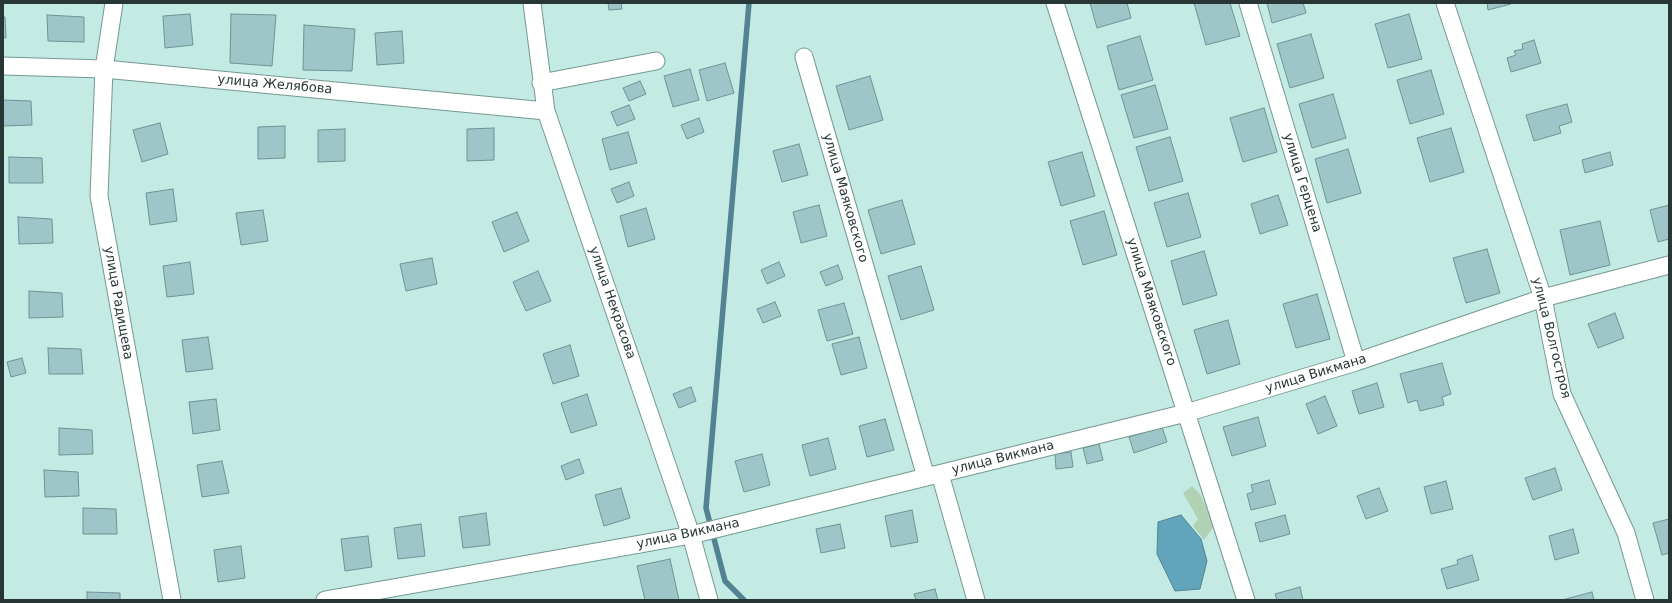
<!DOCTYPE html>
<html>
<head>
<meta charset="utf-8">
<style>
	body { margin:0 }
	#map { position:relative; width:1672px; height:603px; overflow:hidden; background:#c3eae3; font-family:"DejaVu Sans",sans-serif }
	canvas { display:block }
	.frame { position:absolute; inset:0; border:4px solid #283735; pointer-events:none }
</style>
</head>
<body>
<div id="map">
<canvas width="1672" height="603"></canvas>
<div class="frame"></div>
</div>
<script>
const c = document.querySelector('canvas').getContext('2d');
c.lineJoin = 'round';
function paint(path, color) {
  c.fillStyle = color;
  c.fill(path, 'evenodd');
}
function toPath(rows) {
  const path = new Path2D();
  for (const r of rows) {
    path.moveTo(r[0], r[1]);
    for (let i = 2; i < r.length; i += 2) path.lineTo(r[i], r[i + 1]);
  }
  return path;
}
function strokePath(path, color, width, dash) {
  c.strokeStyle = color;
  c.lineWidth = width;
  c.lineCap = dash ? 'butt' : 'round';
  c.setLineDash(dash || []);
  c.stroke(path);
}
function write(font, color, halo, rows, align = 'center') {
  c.font = font + ' "DejaVu Sans",sans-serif';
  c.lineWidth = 4;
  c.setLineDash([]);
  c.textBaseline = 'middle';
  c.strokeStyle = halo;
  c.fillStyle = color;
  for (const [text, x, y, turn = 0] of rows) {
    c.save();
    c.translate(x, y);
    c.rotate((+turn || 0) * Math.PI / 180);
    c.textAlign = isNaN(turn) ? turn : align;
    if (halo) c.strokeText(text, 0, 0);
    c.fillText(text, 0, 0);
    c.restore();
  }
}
paint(toPath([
	[1192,486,1200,494,1215,525,1204,540,1193,526,1198,519,1183,493]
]), '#b1d1b4');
const water = toPath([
	[1181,515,1201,539,1207,561,1200,589,1175,591,1157,554,1158,522,1181,515]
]);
paint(water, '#62a4ba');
strokePath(water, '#518392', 1);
strokePath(toPath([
	[744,600,725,581,706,508,749,3]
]), '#518392', 5.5);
const building = toPath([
	[608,3,621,3,622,9,609,10,608,3],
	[1090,3,1127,3,1131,18,1097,28,1090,3],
	[1194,3,1230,3,1240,36,1206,45,1194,3],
	[1267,3,1303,3,1306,13,1272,23,1267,3],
	[1487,3,1510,3,1511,4,1488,10,1487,3],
	[190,14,193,45,165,48,163,16,190,14],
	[231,14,276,15,272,66,230,63,231,14],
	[1409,14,1422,59,1388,68,1375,24,1409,14],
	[47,15,84,17,84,42,48,41,47,15],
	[3,17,5,17,6,38,3,37,3,17],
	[304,25,355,29,352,71,303,70,304,25],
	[402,31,404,63,377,65,375,33,402,31],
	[1311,34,1324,78,1290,88,1277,44,1311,34],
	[1140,36,1153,80,1119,90,1107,46,1140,36],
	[1534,40,1541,63,1511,72,1507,58,1516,55,1514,51,1523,49,1522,44,1534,40],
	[725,63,734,93,707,101,699,70,725,63],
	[690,69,699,100,673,107,664,76,690,69],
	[1431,70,1444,114,1410,124,1397,80,1431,70],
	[870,76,883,120,849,130,836,86,870,76],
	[640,81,646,94,629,101,623,88,640,81],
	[1155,85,1168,129,1134,138,1121,95,1155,85],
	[1333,94,1346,138,1312,148,1299,104,1333,94],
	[3,100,31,101,32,125,3,126,3,100],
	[1567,104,1572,122,1559,126,1561,133,1534,141,1526,115,1567,104],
	[629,105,635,119,617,126,611,112,629,105],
	[1264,108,1277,152,1243,162,1230,118,1264,108],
	[699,118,704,132,687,139,681,125,699,118],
	[160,123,168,154,142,162,133,130,160,123],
	[285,126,285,158,258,159,258,127,285,126],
	[494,128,494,160,467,161,467,129,494,128],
	[1451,128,1464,172,1430,182,1417,138,1451,128],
	[345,129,345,161,318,162,318,130,345,129],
	[628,132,637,163,610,170,602,139,628,132],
	[1170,137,1183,181,1149,191,1136,147,1170,137],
	[799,144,808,175,782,182,773,151,799,144],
	[1348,149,1361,193,1327,203,1315,159,1348,149],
	[1082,152,1095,196,1061,206,1048,162,1082,152],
	[1610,152,1613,165,1585,173,1582,160,1610,152],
	[9,157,42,158,43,183,9,183,9,157],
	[629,182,634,196,617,203,611,189,629,182],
	[173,189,177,221,150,225,146,193,173,189],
	[1188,193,1201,237,1167,247,1154,203,1188,193],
	[1278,195,1288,225,1260,234,1251,204,1278,195],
	[902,200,915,244,881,254,868,210,902,200],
	[819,205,827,236,801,243,793,212,819,205],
	[1669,205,1669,239,1658,242,1650,210,1669,205],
	[646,208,655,239,628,247,620,216,646,208],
	[263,210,268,241,241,245,236,213,263,210],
	[1104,211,1117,255,1083,265,1070,221,1104,211],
	[517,212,529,241,504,252,492,222,517,212],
	[18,217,52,219,53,243,19,244,18,217],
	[1600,221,1610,265,1570,275,1560,230,1600,221],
	[1487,249,1500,293,1466,303,1453,258,1487,249],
	[1204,251,1217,295,1183,305,1171,261,1204,251],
	[432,258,437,284,406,291,400,264,432,258],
	[190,262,194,294,167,297,163,266,190,262],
	[779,262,785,276,767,284,761,270,779,262],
	[838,265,843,279,826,286,820,272,838,265],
	[921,266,934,310,901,320,888,276,921,266],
	[538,271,551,301,526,311,513,282,538,271],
	[29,291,62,293,63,317,29,318,29,291],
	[1317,294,1330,339,1296,348,1283,304,1317,294],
	[775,302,781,316,763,323,757,309,775,302],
	[844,303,853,334,827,341,818,310,844,303],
	[1615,313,1624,338,1598,348,1588,324,1615,313],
	[1228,320,1240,364,1207,374,1194,330,1228,320],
	[208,337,213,369,186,372,182,340,208,337],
	[859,337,867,368,841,375,832,344,859,337],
	[570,345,579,376,553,384,543,354,570,345],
	[48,348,81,349,83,374,49,374,48,348],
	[22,358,26,373,11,377,7,362,22,358],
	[1442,363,1451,394,1442,397,1444,405,1420,411,1417,400,1408,403,1400,374,1442,363],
	[1377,383,1384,407,1359,414,1352,391,1377,383],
	[691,387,696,401,679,408,673,394,691,387],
	[587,394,597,425,571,433,561,403,587,394],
	[1325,396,1337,426,1318,434,1306,404,1325,396],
	[216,399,220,430,193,434,189,402,216,399],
	[1258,417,1266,446,1232,456,1223,427,1258,417],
	[885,419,894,450,867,457,859,426,885,419],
	[1162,427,1167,442,1134,453,1129,437,1162,427],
	[59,428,92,430,93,454,59,455,59,428],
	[828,438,836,469,810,476,802,445,828,438],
	[1099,444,1103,460,1087,464,1083,448,1099,444],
	[1071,452,1073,467,1056,469,1055,454,1071,452],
	[762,454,770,485,744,492,735,461,762,454],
	[579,459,584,473,566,480,561,466,579,459],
	[222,461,229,493,202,497,197,465,222,461],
	[1555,468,1562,490,1533,500,1525,478,1555,468],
	[44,470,78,472,79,496,45,497,44,470],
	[1269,480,1276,504,1251,510,1247,494,1253,492,1251,485,1269,480],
	[1446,481,1453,509,1431,514,1424,487,1446,481],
	[621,488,630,518,604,526,595,495,621,488],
	[1379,488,1388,511,1366,519,1357,496,1379,488],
	[83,508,116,509,117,534,83,534,83,508],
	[912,510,918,542,891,547,885,516,912,510],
	[486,513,490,545,463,548,459,517,486,513],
	[1285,515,1290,534,1260,542,1255,523,1285,515],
	[1669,519,1669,553,1662,555,1653,523,1669,519],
	[421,524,425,556,398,559,394,528,421,524],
	[840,524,845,548,821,553,816,529,840,524],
	[1573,529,1579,553,1555,560,1549,536,1573,529],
	[368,536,372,567,345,571,341,539,368,536],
	[241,546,245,578,218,582,214,550,241,546],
	[1472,555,1479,580,1447,589,1441,569,1458,564,1457,560,1472,555],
	[670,559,679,600,645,600,637,566,670,559],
	[1300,587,1303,600,1277,600,1275,594,1300,587],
	[935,589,938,600,916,600,914,594,935,589],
	[87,592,120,593,120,600,87,600,87,592],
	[1592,592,1594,600,1562,600,1592,592]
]);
paint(building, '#9ec5c8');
strokePath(building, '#6e9396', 1);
const minor = toPath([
	[114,3,104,69,99,196,172,600],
	[532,3,546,111,691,535,709,600],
	[1055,3,1246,600],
	[1248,3,1356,362],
	[1445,3,1543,298,1562,394,1626,533,1645,600],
	[804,57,926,477],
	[3,66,104,69,546,111],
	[541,83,656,61],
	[940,474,976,600],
	[325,600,691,535,1186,413,1356,362,1543,298,1669,265]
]);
strokePath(minor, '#749993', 19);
strokePath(minor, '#fff', 17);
write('13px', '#283735', '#fff', [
	["улица Желябова",275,85,5],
	["улица Герцена",1302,183,73],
	["улица Маяковского",845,198,74],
	["улица Маяковского",1151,302,72],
	["улица Радищева",118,303,80],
	["улица Некрасова",612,303,71],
	["улица Волгостроя",1551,338,76],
	["улица Викмана",1316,374,-17],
	["улица Викмана",1003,458,-14],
	["улица Викмана",688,534,-12]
]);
</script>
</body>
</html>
